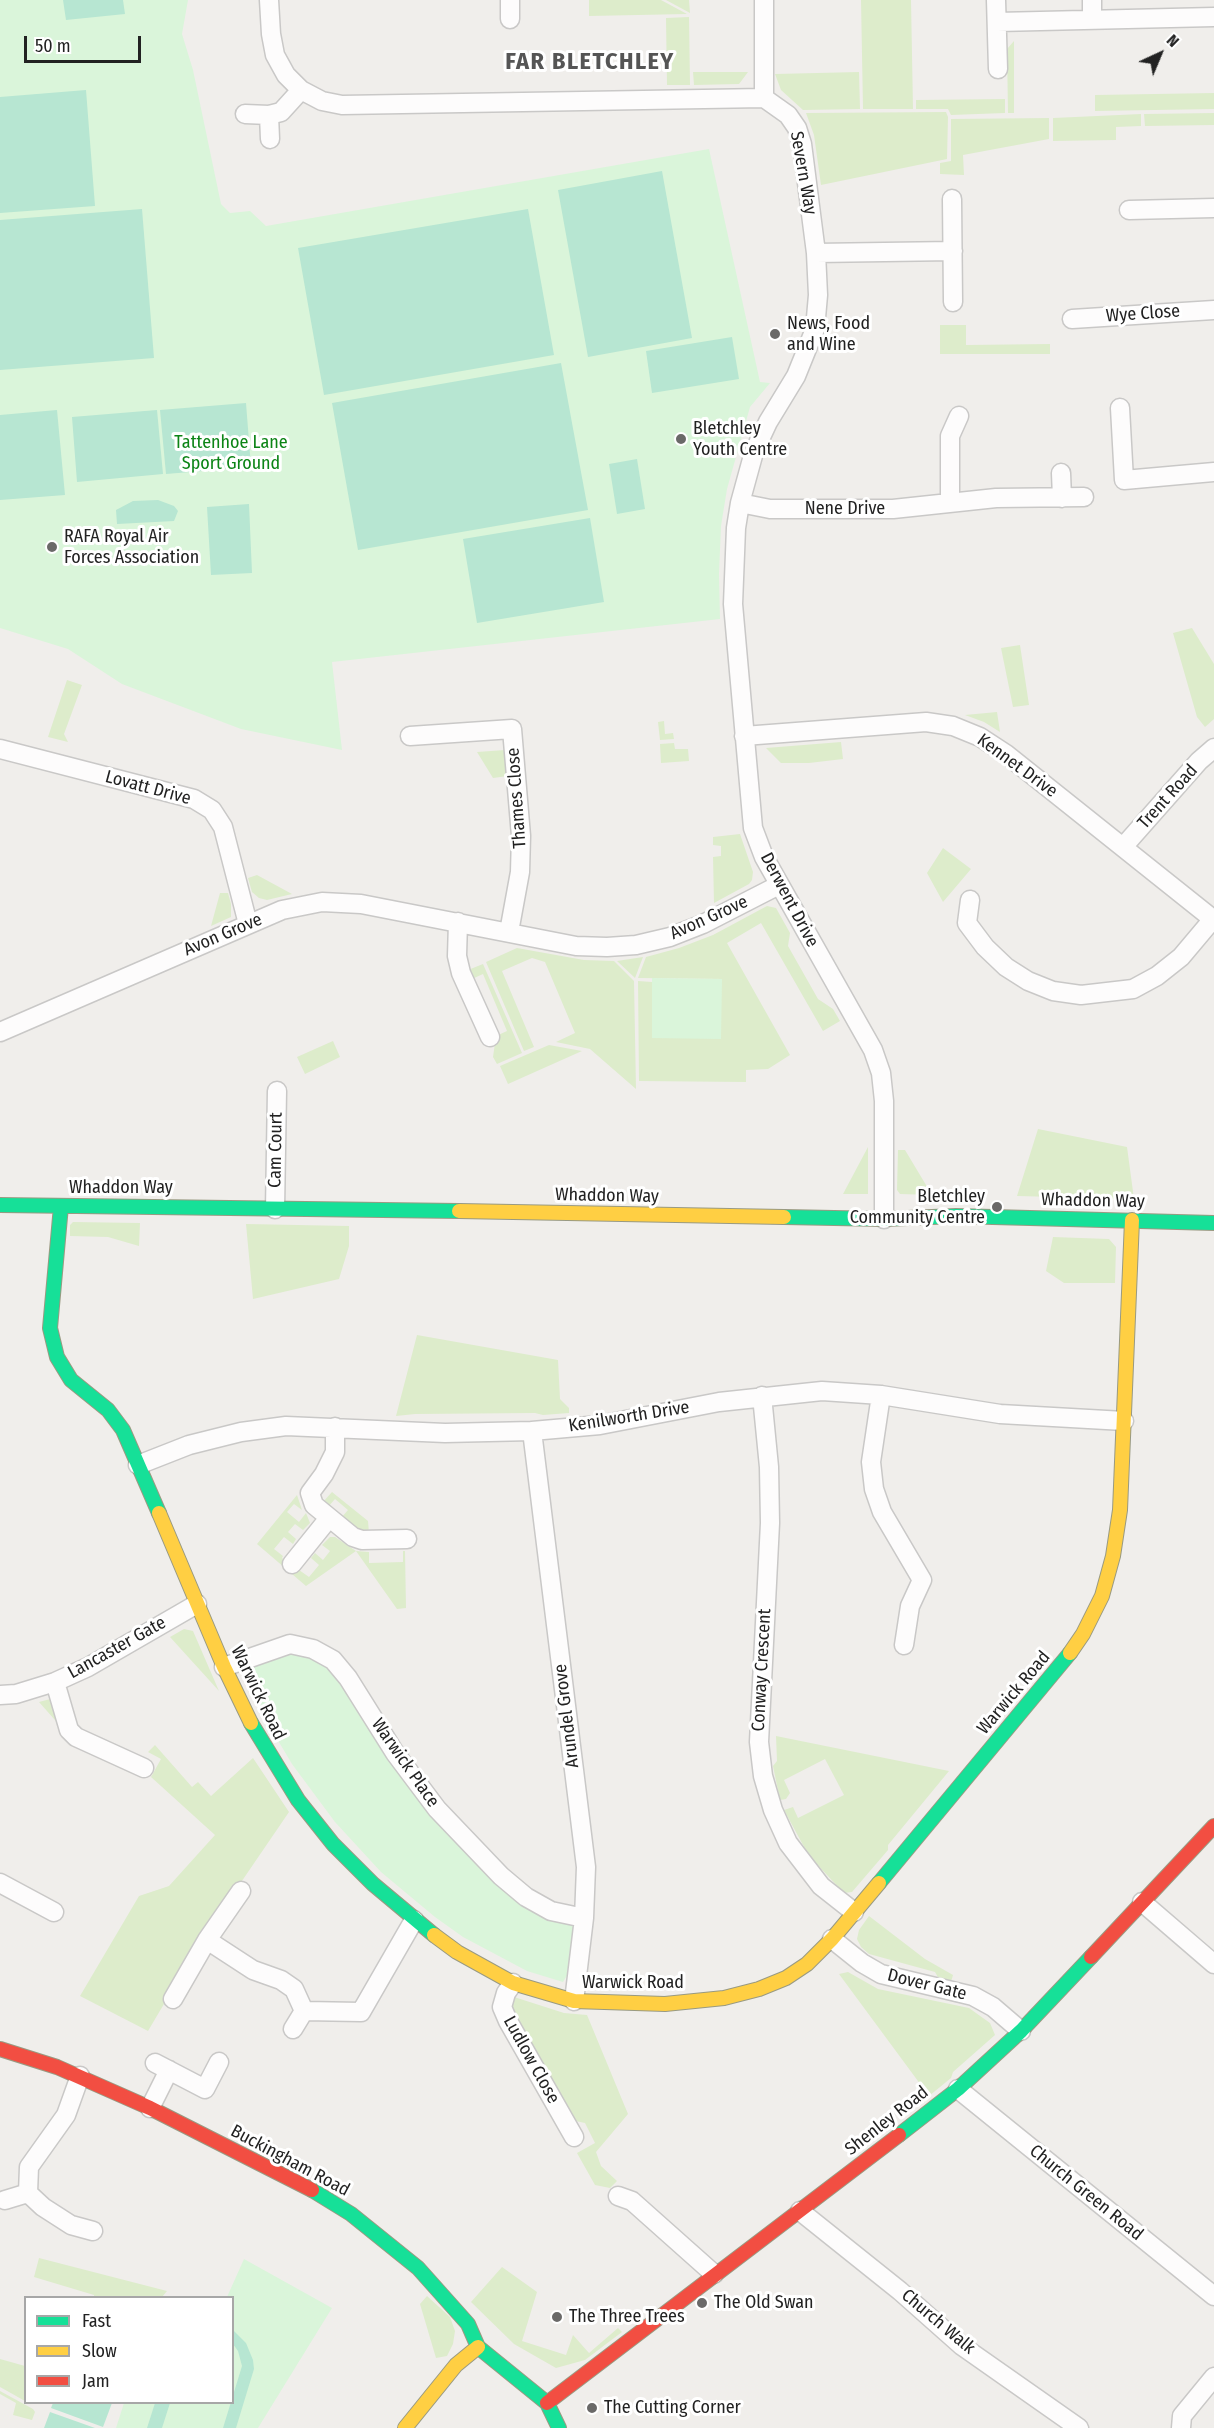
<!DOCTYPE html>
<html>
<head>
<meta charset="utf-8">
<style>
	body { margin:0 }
	#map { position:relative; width:1214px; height:2428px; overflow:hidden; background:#f0eeeb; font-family:"Fira Sans Condensed",sans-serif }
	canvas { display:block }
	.legend { position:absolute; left:24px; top:2296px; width:210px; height:108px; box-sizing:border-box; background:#fff; border:2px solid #a7a7a7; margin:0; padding:8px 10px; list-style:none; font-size:18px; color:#222 }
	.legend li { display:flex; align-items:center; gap:12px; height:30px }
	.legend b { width:30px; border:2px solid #a7a7a7 }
	.north { position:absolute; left:1130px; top:24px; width:60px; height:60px; -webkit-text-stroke:4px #fff; paint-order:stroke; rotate:44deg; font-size:16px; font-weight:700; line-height:24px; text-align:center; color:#222 }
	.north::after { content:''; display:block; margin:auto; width:21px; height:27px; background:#222; clip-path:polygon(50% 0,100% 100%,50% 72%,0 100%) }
	.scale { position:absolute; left:24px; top:36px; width:117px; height:27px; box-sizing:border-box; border:3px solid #222; border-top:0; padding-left:8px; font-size:18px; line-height:21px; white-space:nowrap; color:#222; -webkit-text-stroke:4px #fff; paint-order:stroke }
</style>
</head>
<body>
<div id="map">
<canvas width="1214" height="2428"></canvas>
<ul class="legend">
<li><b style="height:8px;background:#16e098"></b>Fast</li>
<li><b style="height:8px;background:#ffcf43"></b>Slow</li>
<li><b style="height:8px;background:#f24e42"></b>Jam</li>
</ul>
<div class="north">N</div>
<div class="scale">50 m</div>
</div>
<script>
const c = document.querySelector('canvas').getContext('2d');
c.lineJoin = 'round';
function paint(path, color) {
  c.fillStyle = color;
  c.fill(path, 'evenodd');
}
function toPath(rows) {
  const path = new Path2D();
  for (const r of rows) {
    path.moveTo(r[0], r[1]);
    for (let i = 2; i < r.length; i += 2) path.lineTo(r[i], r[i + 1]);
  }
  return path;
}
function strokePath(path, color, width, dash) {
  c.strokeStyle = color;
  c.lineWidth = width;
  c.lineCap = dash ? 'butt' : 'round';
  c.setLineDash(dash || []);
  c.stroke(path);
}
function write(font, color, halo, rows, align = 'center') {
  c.font = font + ' "Fira Sans Condensed",sans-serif';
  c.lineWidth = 6;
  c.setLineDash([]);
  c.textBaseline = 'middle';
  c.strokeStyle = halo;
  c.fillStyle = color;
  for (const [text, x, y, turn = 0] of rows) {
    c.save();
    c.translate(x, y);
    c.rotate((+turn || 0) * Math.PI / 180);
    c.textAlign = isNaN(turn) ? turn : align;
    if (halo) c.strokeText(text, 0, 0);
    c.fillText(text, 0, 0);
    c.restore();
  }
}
paint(toPath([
	[589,0,661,0,687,14,589,16],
	[666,0,689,0,690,13],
	[861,0,911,0,913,109,863,109],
	[689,17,690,85,667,85,666,18],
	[1014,41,1014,113,1008,113,1007,49],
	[693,72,748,72,739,84,694,85],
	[859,72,860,109,803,110,781,90,775,74],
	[1214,93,1214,109,1095,111,1095,95],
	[1005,99,1005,113,951,115,948,109,916,109,916,100],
	[946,112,948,117,947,159,821,185,814,135,806,113],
	[1214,113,1214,125,1145,126,1144,114],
	[1141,114,1141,126,1116,127,1116,140,1053,141,1053,118],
	[1049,118,1049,139,963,155,964,175,940,174,940,163,951,161,951,119],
	[940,325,966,325,966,345,1050,344,1050,354,940,354],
	[1192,628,1214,664,1214,719,1205,727,1197,717,1173,633],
	[1020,645,1029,705,1013,707,1001,648],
	[67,680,82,685,64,734,68,742,48,737],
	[997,712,1000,732,984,722,965,715],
	[664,721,665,734,673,733,674,739,660,740,658,722],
	[841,742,843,759,809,763,781,763,766,748],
	[674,743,675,749,688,749,689,761,661,763,660,744],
	[505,750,508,776,493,778,477,752],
	[740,834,753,872,752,880,749,884,714,903,713,857,721,856,721,846,713,845,713,837],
	[943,848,971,869,943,902,927,873],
	[257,875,292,894,267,900,259,898,252,892,248,878],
	[220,893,228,893,231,904,231,917,211,926],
	[767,906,776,908,790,933,788,946,818,999,833,1009,840,1021,823,1031,761,923,727,943,790,1055,768,1069,746,1070,746,1082,639,1081,638,981,652,982,652,1038,722,979,638,978,646,957,679,948,713,935],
	[517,948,584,960,614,961,634,981,636,1089,590,1049,556,1042,575,1033,545,962,532,958,502,971,534,1047,524,1051,486,962],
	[643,957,635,978,617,961],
	[483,964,522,1053,497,1064,493,1057,496,1036,507,1031,483,974,472,979,468,970],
	[333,1041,340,1057,305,1074,297,1057],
	[549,1045,582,1051,508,1084,500,1066],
	[1038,1129,1127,1147,1134,1199,1017,1196],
	[868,1147,868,1194,843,1194],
	[898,1150,905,1150,932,1195,900,1194,897,1190],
	[73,1222,140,1223,139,1246,108,1237,70,1236,70,1225],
	[246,1224,349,1226,349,1246,339,1279,253,1299],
	[1053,1237,1109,1239,1116,1247,1115,1283,1064,1283,1046,1271],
	[417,1335,558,1360,560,1399,569,1408,569,1413,543,1415,535,1413,415,1414,396,1416],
	[332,1492,368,1521,369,1533,361,1533,341,1518,348,1510,335,1499,328,1507,322,1503],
	[297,1495,302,1510,294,1504,287,1512,299,1522,306,1513,310,1523,303,1530,295,1524,288,1532,296,1539,293,1544,284,1537,274,1549,283,1556,282,1558,309,1577,319,1565,311,1558,315,1553,323,1560,330,1551,322,1545,330,1537,335,1537,356,1551,369,1552,369,1563,403,1562,403,1551,405,1551,406,1608,397,1609,356,1551,306,1586,257,1544],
	[184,1629,193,1631,219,1691,170,1637],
	[54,1698,62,1728,39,1702],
	[776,1736,949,1771,888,1845,888,1850,852,1892,844,1893,809,1856,784,1810,793,1807,798,1818,844,1795,825,1759,784,1780,790,1793,786,1799,780,1800,773,1766,777,1761],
	[155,1745,192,1787,198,1782,211,1796,253,1758,289,1812,203,1938,148,2031,80,1996,139,1896,169,1886,215,1835,151,1777,161,1759,148,1752],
	[869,1916,925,1959,953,1975,951,1982,939,1979,935,1972,869,1954,861,1947,857,1939,859,1930],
	[848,1972,878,1989,969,2008,990,2023,995,2035,953,2072,951,2078,929,2096,839,1974],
	[511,1996,564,2013,587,2015,628,2114,596,2152,601,2166,617,2181,610,2188,595,2185,577,2153,595,2143,585,2123,571,2120,508,2009],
	[39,2258,167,2291,162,2297,94,2297,94,2295,34,2277],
	[502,2267,537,2292,522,2341,566,2355,573,2335,589,2353,618,2328,622,2332,585,2360,556,2368,514,2344,471,2302],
	[427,2296,450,2317,455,2331,453,2344,447,2356,436,2358,420,2304],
	[0,2359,25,2366,25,2401,0,2387],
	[0,2391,33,2409,35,2412,32,2420,13,2415,16,2403,0,2394]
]), '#ddeccb');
paint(toPath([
	[0,0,188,0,182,34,193,70,221,204,230,213,250,211,266,226,709,149,760,382,770,383,750,407,727,489,721,526,719,574,720,619,332,662,342,750,241,729,122,684,68,649,0,628],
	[652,978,722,979,721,1039,652,1038],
	[290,1650,329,1665,432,1813,575,1927,568,1974,563,1982,527,1971,463,1937,435,1917,381,1872,335,1822,292,1764,267,1722,241,1668],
	[244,2259,332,2308,258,2428,116,2428,124,2403,232,2402,232,2298,227,2297]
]), '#daf5da');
paint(toPath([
	[63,0,123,0,125,14,66,20],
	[86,90,95,206,0,213,0,97],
	[662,171,692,338,588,357,558,190],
	[142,209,154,358,0,370,0,220],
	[528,209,554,355,324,395,298,248],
	[732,337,739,379,652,393,646,351],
	[561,363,588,510,358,550,332,403],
	[246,403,251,467,166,474,160,410],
	[57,410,65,495,0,500,0,415],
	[157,410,163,474,77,482,72,417],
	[637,459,645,509,617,514,609,464],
	[158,500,174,506,178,511,174,521,117,524,116,510,133,501],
	[249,504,252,573,211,575,207,507],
	[590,518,604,602,477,623,463,539],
	[233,2330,246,2343,253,2360,254,2369,236,2428,223,2428,242,2366,238,2351,233,2344],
	[53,2403,53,2402,112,2403,103,2427,51,2408],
	[155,2403,170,2403,162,2428,147,2428],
	[50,2412,95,2428,44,2428]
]), '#b7e6d2');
const street = toPath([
	[269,0,271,34,275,55,286,75,301,90,322,101,342,105,764,98,788,115,797,128,802,144,816,253,818,295,815,329,796,376,768,422,754,452,740,503,736,528,733,604,753,828,764,857,873,1050,881,1073,884,1101,884,1219],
	[510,0,510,19],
	[996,0,998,69],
	[1092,0,1092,20],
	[997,22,1214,17],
	[764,98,764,0],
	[245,114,269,115,281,112,301,90],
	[269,115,270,139],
	[952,199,953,302],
	[1129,210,1214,208],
	[816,253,953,251],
	[1072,319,1214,310],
	[1120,408,1124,480,1214,472],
	[1061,473,1062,498],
	[950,501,950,436,959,416],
	[740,503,770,509,893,509,996,498,1084,497],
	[410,736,512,729,521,836,520,872,509,932],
	[744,736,926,722,953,726,980,737,1006,754,1214,920],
	[0,749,194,799,212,810,223,827,248,924],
	[1123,847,1199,761,1214,748],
	[970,900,967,923,985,947,1006,967,1028,981,1053,991,1081,995,1133,989,1157,976,1181,957,1213,919],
	[458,922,457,956,461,973,490,1037],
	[0,1032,282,910,322,902,361,904,576,946,607,947,636,945,670,937,703,924,779,885],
	[275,1209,277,1091],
	[881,1395,871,1462,874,1489,882,1512,922,1580,910,1606,904,1645],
	[762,1396,769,1467,770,1523,759,1742,763,1776,773,1810,788,1843,821,1886,854,1912],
	[335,1427,335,1452,324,1474,310,1493,314,1505,353,1537,362,1540,407,1539],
	[532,1431,586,1867,584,1918,574,2001],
	[138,1465,189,1445,241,1432,286,1426,445,1433,532,1431,600,1425,719,1402,822,1391,881,1395,1000,1414,1124,1421],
	[292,1564,329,1518],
	[224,1667,290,1644,313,1649,333,1660,348,1678,395,1753,437,1809,501,1876,526,1897,551,1911,584,1918],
	[55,1682,69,1730,76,1737,144,1768],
	[0,1695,16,1694,55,1682,88,1667,197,1604],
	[0,1883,54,1912],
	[1142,1902,1214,1964],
	[832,1939,862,1963,881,1974,973,1996,993,2007,1021,2031],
	[207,1940,253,1970,281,1980,294,1989,304,2011,361,2012,414,1920],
	[513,1983,506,1993,502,2007,508,2021,574,2137],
	[173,1999,207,1940,241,1891],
	[293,2029,304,2011],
	[155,2063,205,2089,219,2062],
	[80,2076,66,2115,29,2167,28,2193,43,2207,71,2225,93,2231],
	[958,2089,1214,2296],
	[150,2108,169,2070],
	[618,2196,632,2201,714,2274],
	[5,2200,28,2193],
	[800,2211,900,2291,962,2346,1079,2428],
	[1181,2428,1182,2416,1214,2377]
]);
const fast = toPath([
	[0,1205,459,1211],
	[61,1206,50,1328,57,1357,71,1380,108,1410,123,1430,159,1513],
	[784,1217,884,1219,956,1216,1214,1223],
	[251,1723,298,1800,333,1844,373,1884,434,1935],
	[879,1883,1070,1653],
	[899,2135,958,2089,1021,2031,1091,1957],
	[312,2190,351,2214,418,2268,468,2324,478,2347,547,2403,559,2428]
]);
const slow = toPath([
	[459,1211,784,1217],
	[159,1513,224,1667,251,1723],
	[1070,1653,1083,1634,1102,1596,1113,1556,1120,1510,1132,1220],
	[434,1935,457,1952,513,1983,574,2001,665,2004,724,1998,759,1989,786,1978,807,1964,832,1939,879,1883],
	[405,2428,456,2365,478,2347]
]);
const jam = toPath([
	[1091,1957,1214,1826],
	[0,2049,57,2067,150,2108,312,2190],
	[547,2403,899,2135]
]);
strokePath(street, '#c9c8c7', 21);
strokePath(fast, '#999a82', 16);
strokePath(slow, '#999a82', 16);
strokePath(jam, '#999a82', 16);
strokePath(street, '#fdfcfc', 18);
strokePath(fast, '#16e098', 14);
strokePath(slow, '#ffcf43', 14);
strokePath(jam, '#f24e42', 14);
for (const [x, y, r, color] of [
	[775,334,6,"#6a6968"],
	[681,439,6,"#6a6968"],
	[52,547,6,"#6a6968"],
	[997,1207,6,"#6a6968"],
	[702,2303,6,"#6a6968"],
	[557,2317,6,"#6a6968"],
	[592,2408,6,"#6a6968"]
]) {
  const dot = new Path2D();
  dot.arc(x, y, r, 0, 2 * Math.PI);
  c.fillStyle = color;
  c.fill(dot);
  strokePath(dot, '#fff', 2);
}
write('18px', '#222', '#fff', [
	["Severn Way",803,173,80],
	["Wye Close",1143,314,-4],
	["Nene Drive",845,509],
	["Kennet Drive",1017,766,36],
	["Lovatt Drive",148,788,15],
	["Trent Road",1168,797,-48],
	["Thames Close",517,798,-94],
	["Derwent Drive",789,900,62],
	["Avon Grove",709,918,-24],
	["Avon Grove",223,935,-23],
	["Cam Court",276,1150,-89],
	["Whaddon Way",121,1188],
	["Whaddon Way",607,1196,1],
	["Whaddon Way",1093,1201,1],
	["Kenilworth Drive",629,1417,-9],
	["Lancaster Gate",117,1648,-29],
	["Conway Crescent",762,1670,-87],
	["Warwick Road",258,1693,64],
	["Warwick Road",1014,1693,-50],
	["Arundel Grove",567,1716,-97],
	["Warwick Place",405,1763,55],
	["Warwick Road",633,1983],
	["Dover Gate",927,1985,14],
	["Ludlow Close",531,2060,61],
	["Shenley Road",887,2121,-38],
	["Buckingham Road",290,2161,28],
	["Church Green Road",1086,2193,39],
	["Church Walk",938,2322,40]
]);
write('18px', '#222', '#fff', [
	["News, Food",787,324],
	["and Wine",787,345],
	["Bletchley",693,429],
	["Youth Centre",693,450],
	["RAFA Royal Air",64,537],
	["Forces Association",64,558],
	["Bletchley",985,1197,"right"],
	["Community Centre",985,1218,"right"],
	["The Old Swan",714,2303],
	["The Three Trees",569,2317],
	["The Cutting Corner",604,2408]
], 'left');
write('18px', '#0c8416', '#fff', [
	["Tattenhoe Lane",231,443],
	["Sport Ground",231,464]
]);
c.letterSpacing = '1.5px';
write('bold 24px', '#555', '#fff', [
	["FAR BLETCHLEY",590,62]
]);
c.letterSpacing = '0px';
</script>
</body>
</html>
